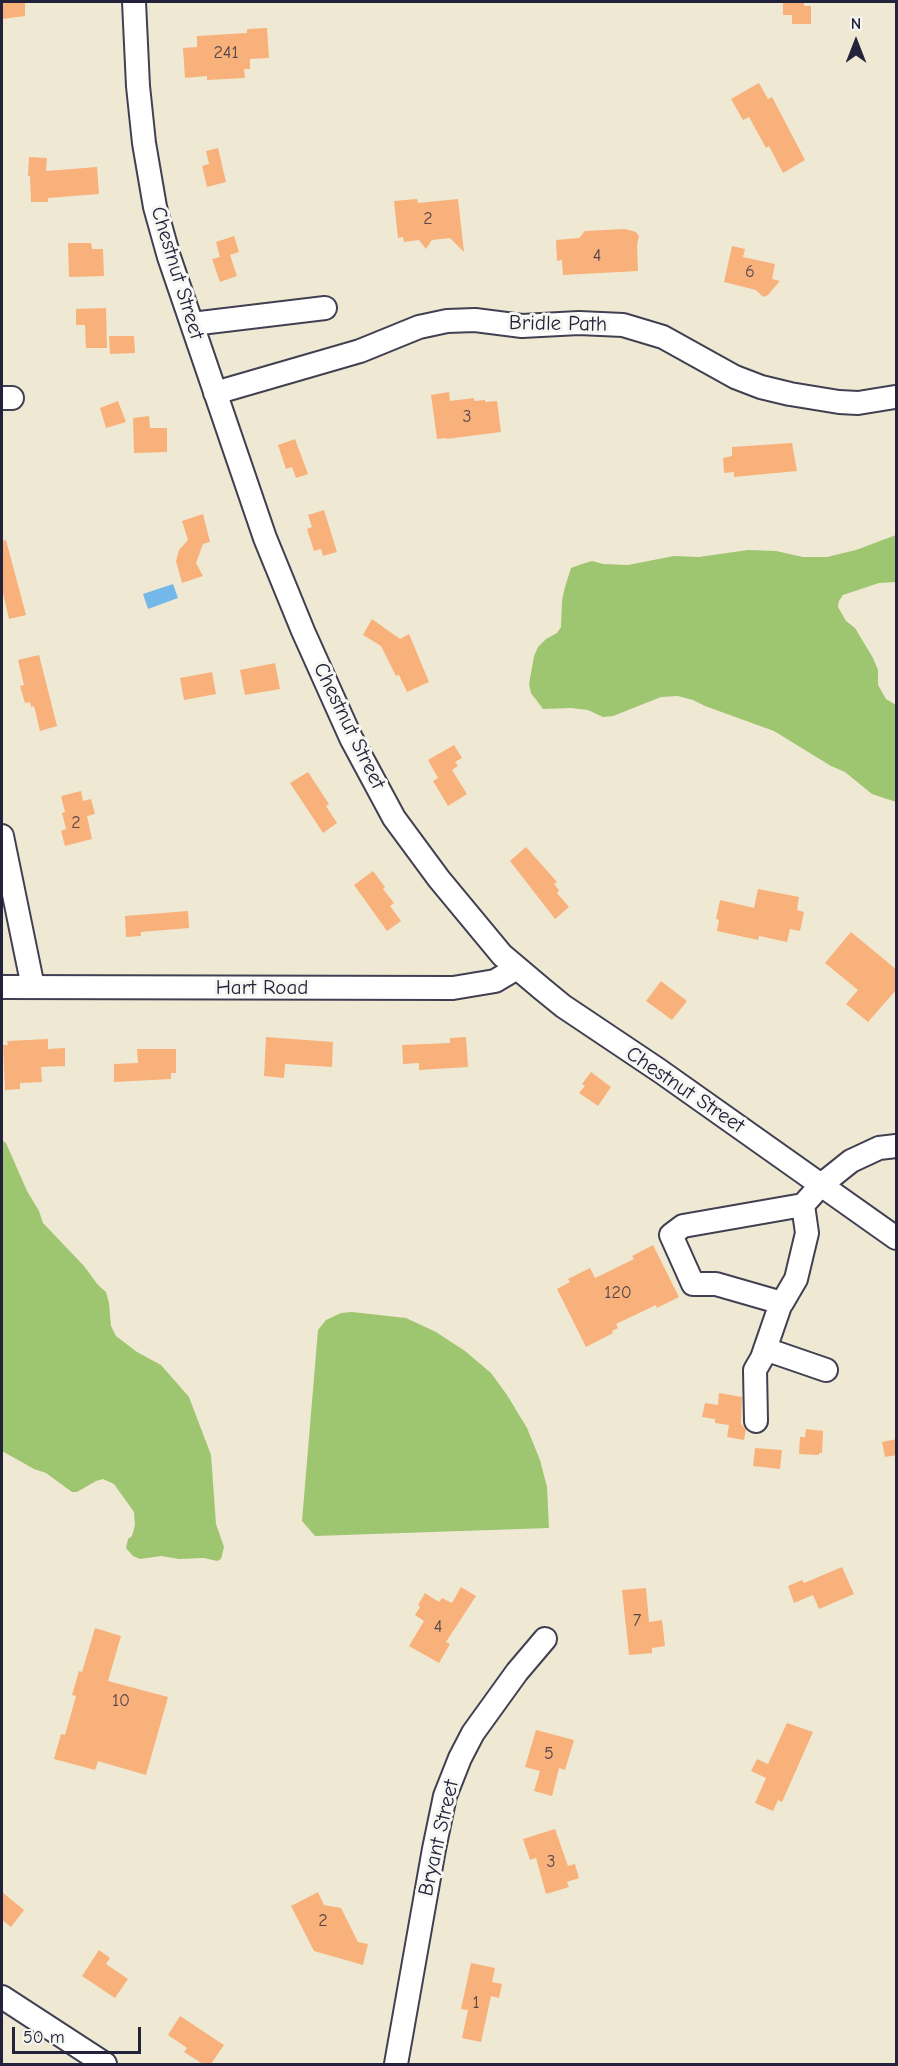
<!DOCTYPE html>
<html>
<head>
<meta charset="utf-8">
<style>
	body { margin:0 }
	#map { position:relative; width:898px; height:2066px; overflow:hidden; background:#efe9d4; font-family:"Comic Neue",sans-serif }
	canvas { display:block }
	.frame { position:absolute; inset:0; border:3px solid #22223b; pointer-events:none }
	.north { position:absolute; left:826px; top:12px; width:60px; height:60px; -webkit-text-stroke:4px #f6f6f2; paint-order:stroke; rotate:0deg; font-size:16px; font-weight:700; line-height:24px; text-align:center; color:#22223b }
	.north::after { content:''; display:block; margin:auto; width:21px; height:27px; background:#22223b; clip-path:polygon(50% 0,100% 100%,50% 72%,0 100%) }
	.scale { position:absolute; left:12px; top:2027px; width:129px; height:27px; box-sizing:border-box; border:3px solid #22223b; border-top:0; padding-left:8px; font-size:18px; line-height:21px; white-space:nowrap; color:#22223b; -webkit-text-stroke:4px #f6f6f2; paint-order:stroke }
</style>
</head>
<body>
<div id="map">
<canvas width="898" height="2066"></canvas>
<div class="frame"></div>
<div class="north">N</div>
<div class="scale">50 m</div>
</div>
<script>
const c = document.querySelector('canvas').getContext('2d');
c.lineJoin = 'round';
function paint(path, color) {
  c.fillStyle = color;
  c.fill(path, 'evenodd');
}
function toPath(rows) {
  const path = new Path2D();
  for (const r of rows) {
    path.moveTo(r[0], r[1]);
    for (let i = 2; i < r.length; i += 2) path.lineTo(r[i], r[i + 1]);
  }
  return path;
}
function strokePath(path, color, width, dash) {
  c.strokeStyle = color;
  c.lineWidth = width;
  c.lineCap = dash ? 'butt' : 'round';
  c.setLineDash(dash || []);
  c.stroke(path);
}
function write(font, color, halo, rows, align = 'center') {
  c.font = font + ' "Comic Neue",sans-serif';
  c.lineWidth = 6;
  c.setLineDash([]);
  c.textBaseline = 'middle';
  c.strokeStyle = halo;
  c.fillStyle = color;
  for (const [text, x, y, turn = 0] of rows) {
    c.save();
    c.translate(x, y);
    c.rotate((+turn || 0) * Math.PI / 180);
    c.textAlign = isNaN(turn) ? turn : align;
    if (halo) c.strokeText(text, 0, 0);
    c.fillText(text, 0, 0);
    c.restore();
  }
}
paint(toPath([
	[896,535,896,582,879,583,843,595,839,601,838,607,846,621,855,628,873,658,878,670,878,685,886,699,896,705,896,802,872,794,845,772,831,766,774,731,705,706,693,700,678,696,661,697,613,716,603,717,588,710,571,708,543,709,531,693,529,684,534,656,538,647,546,639,557,633,561,627,562,600,565,587,571,568,579,565,592,561,603,564,628,565,674,556,699,557,748,550,776,551,803,557,827,557,856,550],
	[2,1140,6,1143,27,1191,39,1211,43,1223,84,1266,98,1285,106,1292,109,1303,111,1326,116,1336,137,1352,161,1365,189,1397,211,1455,216,1524,224,1547,221,1559,217,1561,204,1558,179,1559,161,1556,140,1559,133,1556,126,1548,128,1539,132,1536,135,1525,134,1512,114,1484,103,1479,96,1481,77,1492,72,1492,46,1473,34,1469,2,1451],
	[352,1312,406,1318,436,1332,465,1351,491,1373,507,1395,527,1428,540,1460,547,1487,549,1528,315,1536,302,1521,318,1330,326,1320,341,1313]
]), '#9ec570');
paint(toPath([
	[173,584,178,598,148,609,143,594]
]), '#74b8ea');
paint(toPath([
	[2,2,25,2,25,16,2,19],
	[783,2,804,2,804,6,811,6,811,24,792,24,792,15,783,15],
	[267,28,269,58,250,59,250,69,244,69,245,78,207,80,207,76,185,78,183,48,197,47,197,36,247,33,247,29],
	[759,83,768,99,772,97,805,160,783,173,769,146,766,148,749,117,743,120,731,99],
	[218,148,226,182,207,187,202,166,209,164,206,151],
	[29,157,47,158,46,171,97,167,99,194,48,198,48,202,31,202,30,176,28,176],
	[417,199,418,203,458,199,464,252,450,238,432,240,426,249,419,240,404,242,403,237,398,238,394,201],
	[625,229,636,232,639,236,637,245,638,271,563,275,562,260,557,261,556,240,579,238,585,231],
	[234,236,239,252,230,255,237,276,220,282,212,259,220,257,216,242],
	[68,243,91,243,92,249,103,249,104,276,69,277],
	[732,246,745,249,743,257,775,264,772,279,780,281,768,295,763,297,756,290,724,282],
	[106,308,107,348,86,348,85,325,76,325,76,309],
	[109,336,134,336,135,353,110,354],
	[449,392,450,401,474,398,474,401,485,400,485,402,497,401,501,432,446,439,446,438,437,439,431,395],
	[118,401,126,422,106,428,100,408],
	[149,416,150,428,167,428,167,452,134,453,133,418],
	[295,439,308,474,296,478,292,467,286,469,278,445],
	[792,443,797,471,734,477,734,472,724,473,723,458,732,456,732,447],
	[324,510,337,552,323,556,321,549,314,551,307,529,312,527,308,515],
	[203,514,210,542,203,544,196,563,203,576,182,583,176,561,179,550,188,540,182,521],
	[6,540,26,615,9,619,2,589,2,541],
	[372,619,400,639,409,634,429,682,407,692,399,675,396,676,381,646,363,635],
	[39,655,57,726,40,731,34,706,31,707,30,702,25,703,20,686,24,685,18,660],
	[275,663,280,689,245,695,240,670],
	[212,672,216,694,184,700,180,678],
	[454,745,462,758,455,762,458,766,452,770,467,794,448,806,433,781,438,778,428,760],
	[308,772,329,804,326,806,337,823,323,833,290,783],
	[81,791,83,801,91,799,95,814,87,816,92,839,65,846,61,831,66,829,62,813,65,812,61,796],
	[526,847,557,882,554,884,559,890,557,893,569,907,555,919,510,861],
	[373,871,385,887,383,889,394,903,390,906,401,921,387,931,354,885],
	[758,889,799,897,797,910,804,912,800,931,790,929,787,942,759,936,758,940,717,931,719,920,716,919,720,900,754,908],
	[188,911,189,928,141,932,141,936,126,937,125,916],
	[851,932,897,970,897,989,868,1022,846,1004,858,990,825,963],
	[661,981,687,1001,672,1020,646,1001],
	[266,1037,333,1042,332,1067,285,1064,284,1078,264,1076],
	[466,1037,468,1067,419,1070,419,1063,403,1064,402,1045,450,1043,450,1038],
	[48,1039,48,1049,65,1048,65,1066,41,1067,42,1082,20,1083,20,1089,5,1090,3,1045,8,1045,7,1041],
	[137,1049,176,1049,176,1073,171,1073,171,1079,114,1082,114,1064,138,1063],
	[591,1072,611,1087,598,1106,579,1093,585,1086,582,1084],
	[653,1245,679,1297,657,1308,656,1305,616,1324,618,1328,612,1331,613,1333,586,1347,557,1289,570,1282,568,1279,590,1268,595,1278,634,1259,632,1256],
	[719,1393,742,1397,741,1424,746,1429,744,1440,727,1437,729,1425,715,1423,715,1419,702,1417,705,1403,718,1405],
	[806,1429,823,1431,822,1453,819,1453,819,1455,799,1454,800,1437,805,1437],
	[897,1439,897,1455,885,1457,882,1442],
	[755,1448,782,1450,780,1469,753,1466],
	[842,1567,854,1594,819,1609,813,1595,794,1603,788,1586,802,1580,804,1583],
	[461,1587,476,1596,446,1642,450,1644,439,1663,409,1646,424,1621,415,1615,420,1607,418,1605,425,1593,439,1602,442,1598,452,1603],
	[646,1588,649,1622,662,1620,665,1646,652,1648,652,1653,629,1655,622,1590],
	[95,1628,121,1636,108,1681,168,1697,146,1775,98,1761,95,1770,54,1759,61,1734,65,1735,76,1696,72,1695,79,1671,82,1672],
	[787,1723,813,1732,782,1802,778,1800,773,1811,755,1803,766,1778,751,1771,757,1759,768,1764],
	[536,1730,574,1740,565,1770,559,1768,552,1796,534,1791,540,1771,525,1767],
	[555,1829,568,1866,575,1864,579,1878,567,1882,569,1887,546,1894,536,1858,530,1860,523,1839],
	[2,1892,24,1910,11,1927,2,1920],
	[318,1892,324,1905,341,1908,358,1942,368,1944,363,1965,314,1951,291,1906],
	[99,1950,110,1958,106,1964,128,1979,115,1998,82,1976],
	[471,1963,495,1968,492,1982,502,1984,499,1998,491,1996,481,2042,462,2038,468,2010,461,2009],
	[180,2016,224,2045,211,2064,203,2064,184,2052,187,2048,168,2035]
]), '#f8b17a');
const minor = toPath([
	[134,2,138,86,144,143,155,207,169,257,265,538,303,631,351,738,394,818,439,879,502,955,541,988,563,1006,660,1071,896,1238],
	[192,324,325,308],
	[215,393,360,351,419,327,447,321,475,320,522,326,579,323,623,325,663,337,735,377,761,387,790,394,839,402,858,403,895,397],
	[2,398,12,398],
	[2,836,33,987],
	[2,987,453,988,495,981,517,968],
	[803,1205,807,1233,796,1279,782,1303,716,1284,693,1284,671,1235,683,1226,803,1205,821,1185,851,1161,879,1148,896,1146],
	[765,1349,826,1370],
	[756,1421,755,1370,762,1358,781,1303],
	[2,1997,105,2064],
	[396,2064,434,1849,445,1796,460,1758,473,1733,517,1672,545,1639]
]);
strokePath(minor, '#414052', 26);
strokePath(minor, '#fff', 22);
write('18px', '#58464b', null, [
	["241",226,53],
	["2",428,219],
	["4",597,256],
	["6",750,272],
	["3",467,417],
	["2",76,823],
	["120",618,1293],
	["7",637,1621],
	["4",438,1627],
	["10",121,1701],
	["5",549,1754],
	["3",551,1862],
	["2",323,1921],
	["1",476,2003]
]);
write('21px', '#22223b', '#f6f6f2', [
	["Chestnut Street",177,273,73],
	["Bridle Path",558,324,1],
	["Chestnut Street",349,726,64],
	["Hart Road",262,988],
	["Chestnut Street",685,1090,34],
	["Bryant Street",439,1838,-77]
]);
</script>
</body>
</html>
